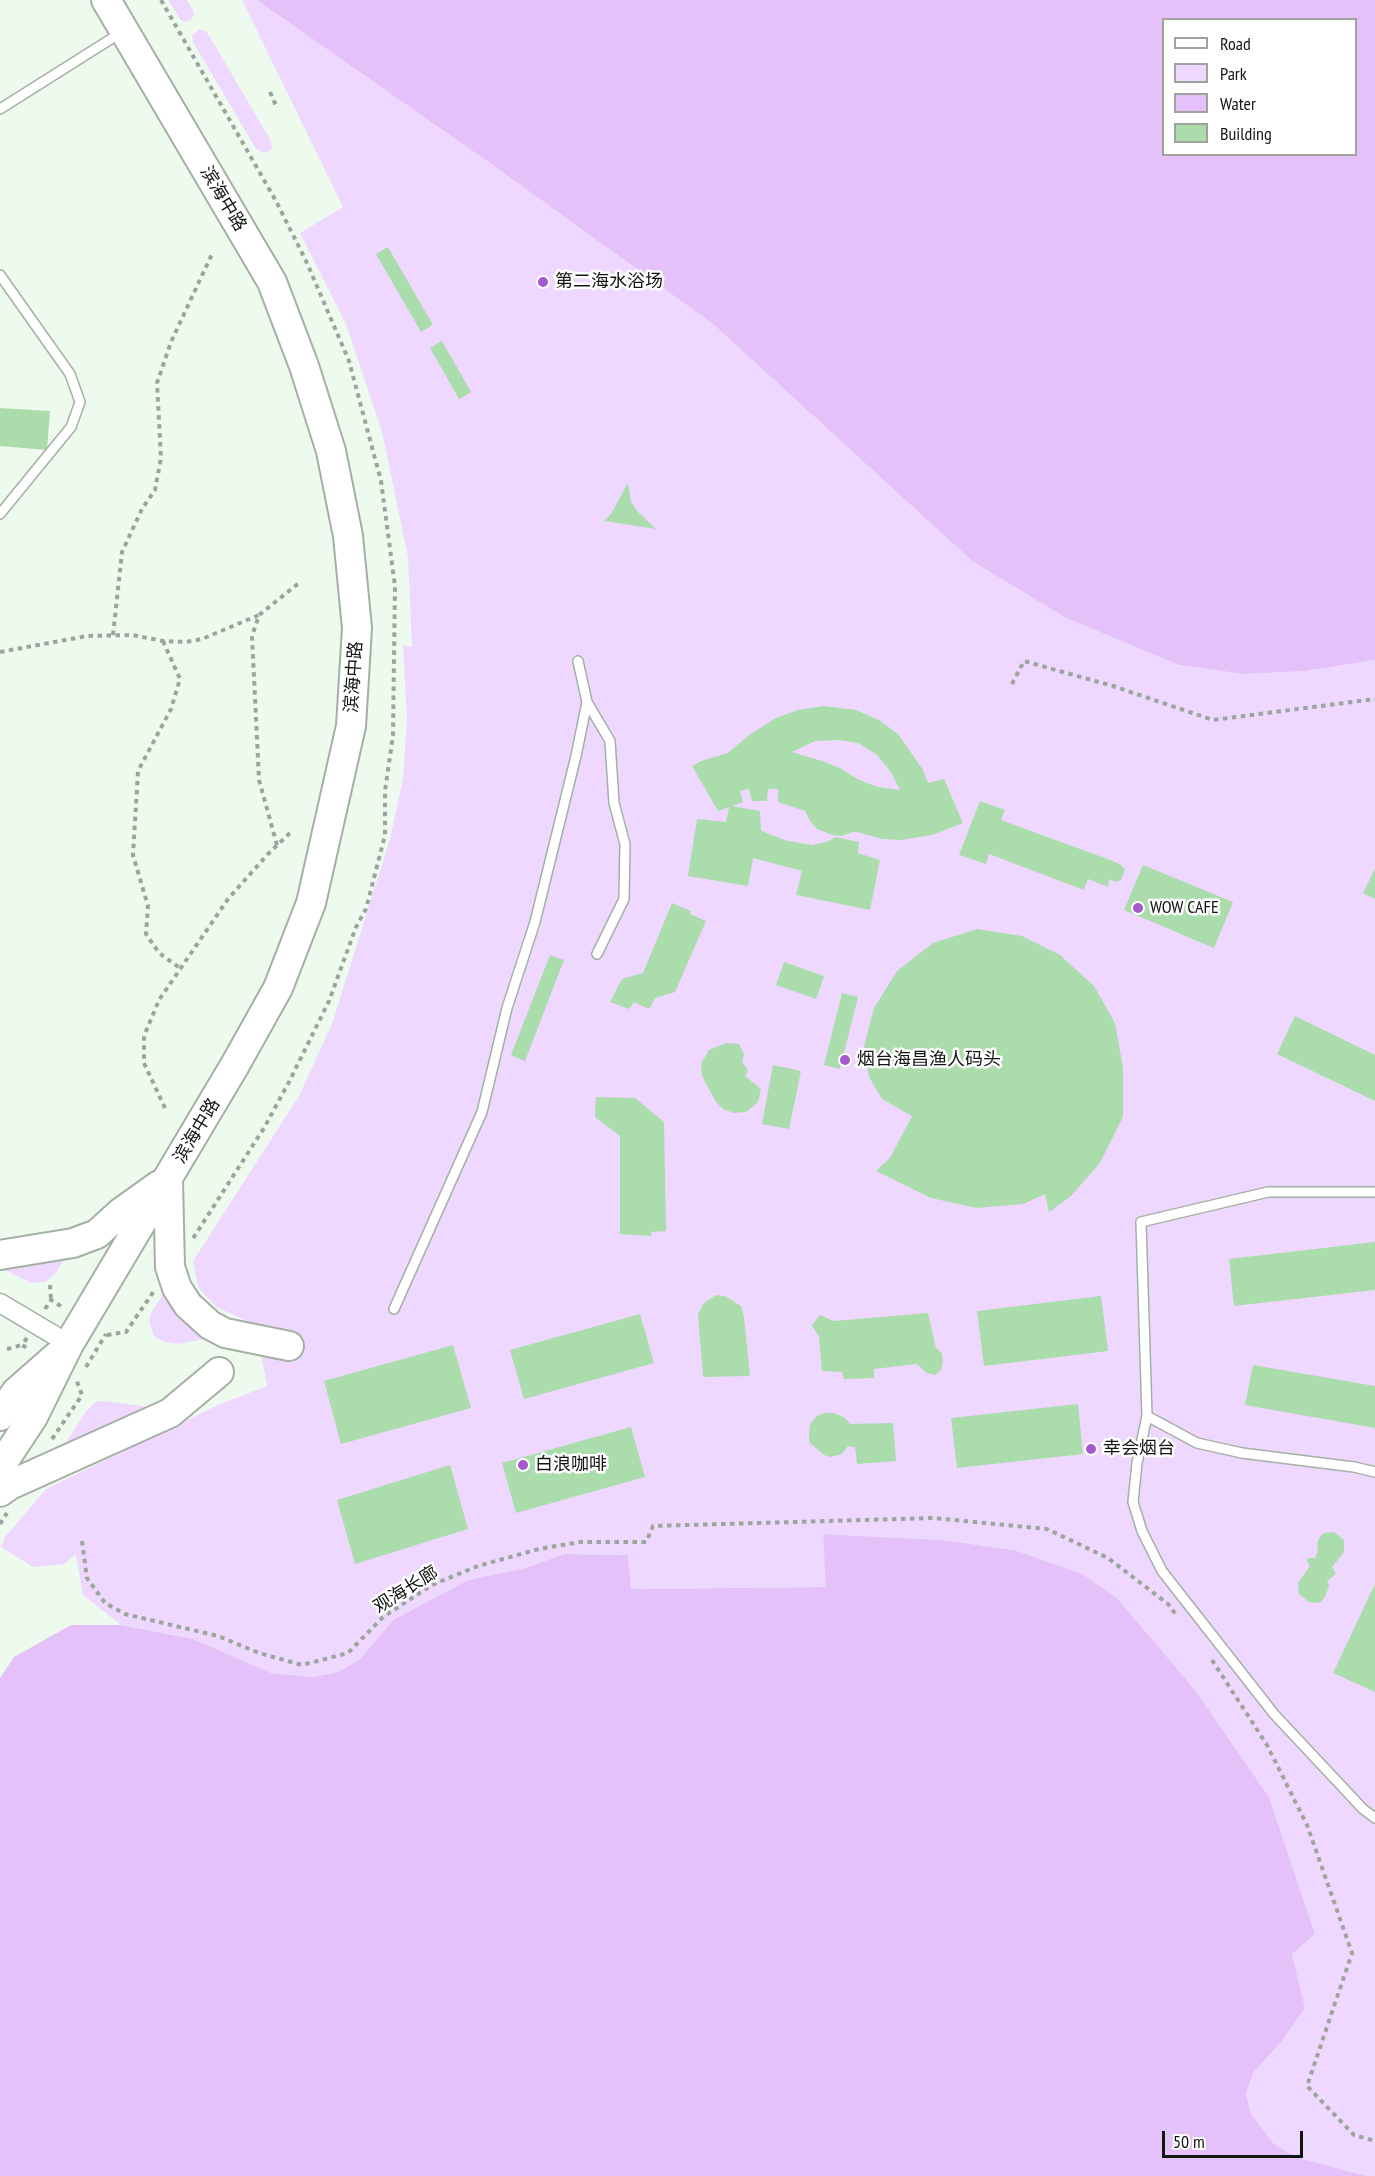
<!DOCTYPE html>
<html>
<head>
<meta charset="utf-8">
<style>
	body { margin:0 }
	#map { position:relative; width:1375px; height:2176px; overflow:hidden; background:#eefaee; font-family:"PT Sans Narrow",sans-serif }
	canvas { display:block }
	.legend { position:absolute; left:1162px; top:18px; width:195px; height:138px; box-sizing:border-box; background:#fff; border:2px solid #a0a2a0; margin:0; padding:8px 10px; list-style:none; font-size:18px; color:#121612 }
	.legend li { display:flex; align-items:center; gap:12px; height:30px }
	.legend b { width:30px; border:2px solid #a0a2a0 }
	.scale { position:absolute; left:1162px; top:2131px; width:141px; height:27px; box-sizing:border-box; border:3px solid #121612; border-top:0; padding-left:8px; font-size:18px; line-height:21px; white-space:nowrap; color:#121612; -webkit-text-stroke:4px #fff; paint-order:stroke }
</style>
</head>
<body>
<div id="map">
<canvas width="1375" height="2176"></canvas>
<ul class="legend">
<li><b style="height:8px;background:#fff"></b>Road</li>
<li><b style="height:16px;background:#efd8ff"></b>Park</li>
<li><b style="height:16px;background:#e4c2f9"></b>Water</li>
<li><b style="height:16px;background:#abdcac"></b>Building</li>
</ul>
<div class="scale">50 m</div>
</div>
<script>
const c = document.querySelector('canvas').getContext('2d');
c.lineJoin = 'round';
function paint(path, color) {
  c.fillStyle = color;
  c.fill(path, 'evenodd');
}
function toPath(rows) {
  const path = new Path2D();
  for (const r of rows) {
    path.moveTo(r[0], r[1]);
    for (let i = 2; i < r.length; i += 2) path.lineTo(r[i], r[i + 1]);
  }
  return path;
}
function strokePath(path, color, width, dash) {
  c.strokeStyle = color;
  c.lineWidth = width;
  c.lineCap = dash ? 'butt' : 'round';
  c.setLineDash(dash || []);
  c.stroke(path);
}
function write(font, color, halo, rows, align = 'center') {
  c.font = font + ' "PT Sans Narrow","Noto Sans SC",sans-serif';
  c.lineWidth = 5;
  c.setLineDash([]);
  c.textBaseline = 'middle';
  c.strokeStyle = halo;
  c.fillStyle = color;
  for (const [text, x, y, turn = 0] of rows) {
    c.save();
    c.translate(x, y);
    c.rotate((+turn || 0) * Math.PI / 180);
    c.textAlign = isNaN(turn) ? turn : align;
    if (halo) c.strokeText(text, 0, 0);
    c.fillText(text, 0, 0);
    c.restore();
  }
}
paint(toPath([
	[168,0,187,0,193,10,194,15,191,20,184,22,181,20],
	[242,0,257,0,292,24,494,166,713,324,972,561,1066,618,1179,665,1243,674,1306,671,1375,660,1375,2176,1366,2176,1295,2158,1274,2144,1251,2114,1246,2093,1254,2072,1281,2042,1305,2008,1292,1954,1315,1934,1269,1797,1195,1690,1117,1598,1014,1550,942,1540,823,1534,827,1587,631,1589,628,1555,564,1554,526,1568,468,1580,393,1620,359,1660,338,1672,313,1677,271,1673,193,1639,121,1625,83,1595,76,1554,64,1564,33,1567,1,1547,5,1537,46,1489,218,1405,267,1386,256,1325,216,1307,198,1287,193,1261,299,1096,332,1024,390,839,403,778,407,719,403,645,412,647,408,557,382,432,346,324,300,233,343,207],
	[199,29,207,32,271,141,272,147,270,151,263,153,256,149,193,42,192,36],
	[68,1253,55,1274,45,1282,31,1283,3,1269],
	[167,1288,218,1336,179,1344,164,1342,154,1336,149,1321,151,1313],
	[97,1401,105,1401,156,1408,60,1452,86,1411]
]), '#efd8ff');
paint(toPath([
	[257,0,1375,0,1375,660,1306,671,1243,674,1179,665,1066,618,972,561,713,324,494,166],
	[1164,20,1356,20,1356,154,1164,154],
	[823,1534,942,1540,1014,1550,1082,1574,1117,1598,1195,1690,1269,1797,1315,1934,1292,1954,1305,2008,1281,2042,1254,2072,1246,2093,1251,2114,1274,2144,1295,2157,1366,2176,0,2176,0,1678,14,1657,71,1625,121,1625,193,1639,271,1673,313,1677,338,1672,359,1660,393,1620,468,1580,526,1568,564,1554,628,1555,631,1589,826,1587]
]), '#e4c2f9');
paint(toPath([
	[388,247,433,325,421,332,376,254],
	[442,341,471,392,459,399,430,348],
	[0,408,50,411,47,450,0,446],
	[628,483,631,502,637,511,656,529,604,521,611,514],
	[823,706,856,710,879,720,898,734,923,770,928,783,944,779,963,823,932,835,901,840,882,839,857,832,852,832,842,836,832,835,817,829,810,821,805,811,778,802,778,789,768,789,767,801,752,801,749,789,740,791,743,802,732,806,760,811,761,830,766,833,788,841,812,845,827,842,835,837,859,842,858,853,880,860,870,910,796,895,802,871,753,858,748,886,688,876,697,819,726,822,729,807,718,811,692,766,701,761,728,753,748,736,776,718,798,710],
	[839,740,858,743,876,754,891,772,900,790,878,787,859,780,840,768,822,761,792,752,815,741],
	[980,801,1005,810,1001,820,1113,861,1121,865,1125,870,1123,874,1121,880,1115,882,1109,879,1108,887,1088,879,1084,890,989,854,986,864,959,855],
	[1143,865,1233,902,1214,948,1124,910],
	[1375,869,1375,899,1363,893],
	[672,903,691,911,690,914,706,921,675,992,655,998,649,1009,634,1002,629,1009,610,1002,622,979,643,973],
	[977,929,1022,936,1060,955,1094,986,1115,1023,1123,1068,1123,1117,1100,1163,1071,1196,1049,1212,1045,1194,1023,1204,977,1208,931,1198,876,1171,890,1158,912,1116,882,1099,869,1077,864,1047,874,1008,897,971,933,943],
	[550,955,564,960,525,1061,511,1055],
	[784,962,824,976,816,999,776,985],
	[842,993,858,997,840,1069,824,1065],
	[1295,1016,1375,1055,1375,1101,1277,1054],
	[726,1043,739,1044,744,1054,742,1062,748,1070,745,1076,761,1089,758,1102,746,1112,734,1113,723,1109,716,1102,702,1076,701,1064,709,1050],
	[773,1065,801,1071,789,1129,762,1124],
	[596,1097,635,1098,664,1122,666,1231,651,1232,652,1236,620,1234,620,1136,595,1117],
	[1375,1242,1375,1290,1234,1306,1229,1259],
	[716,1295,725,1296,741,1306,744,1317,750,1376,703,1377,698,1315,703,1304],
	[1101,1296,1108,1351,984,1366,977,1311],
	[928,1313,936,1348,942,1353,943,1362,941,1370,935,1375,927,1373,917,1364,874,1369,874,1378,844,1379,842,1372,822,1371,819,1337,812,1325,820,1315,834,1321],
	[640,1314,654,1363,524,1399,510,1350],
	[453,1345,471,1408,341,1444,324,1381],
	[1253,1365,1375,1386,1375,1428,1245,1405],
	[1078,1404,1083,1454,957,1468,951,1418],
	[824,1413,834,1413,845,1418,850,1424,893,1423,896,1461,857,1464,855,1447,848,1446,842,1454,831,1457,824,1455,809,1442,809,1434,810,1424,817,1416],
	[631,1427,645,1477,516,1513,502,1463],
	[450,1465,468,1529,355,1564,337,1500],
	[1334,1532,1344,1540,1344,1552,1332,1567,1336,1574,1327,1581,1329,1586,1325,1597,1320,1603,1309,1602,1299,1594,1298,1583,1310,1566,1307,1561,1308,1558,1315,1558,1318,1551,1317,1543,1320,1537,1324,1533],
	[1375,1584,1375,1692,1333,1673]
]), '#abdcac');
const lane = toPath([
	[0,109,122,32],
	[0,275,70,374,80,402,71,427,0,514],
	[587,702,610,741,614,803,625,844,624,899,597,954],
	[1375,1192,1268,1192,1141,1222,1147,1416,1137,1463,1133,1502,1142,1531,1162,1571,1274,1714,1363,1809,1375,1818],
	[394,1309,482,1112,507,1008,535,922,576,756,587,702,578,661],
	[1147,1416,1197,1443,1242,1453,1354,1467,1375,1472]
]);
const street = toPath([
	[0,1303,69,1344]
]);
const primary = toPath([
	[168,1180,170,1267,177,1288,188,1305,210,1325,225,1333,289,1346],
	[0,1255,73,1243,97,1234,120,1213,159,1185],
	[0,1416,16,1392,57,1356],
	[0,1467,33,1417,69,1344,235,1065,278,988,311,903,351,726,357,628,348,536,331,451,304,366,272,282,106,0],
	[0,1492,10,1485,170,1413,219,1372]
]);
strokePath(lane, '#a5b0a5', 12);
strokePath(street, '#a5b0a5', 21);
strokePath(primary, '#a5b0a5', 32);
strokePath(toPath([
	[161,0,276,201,307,263,349,361,381,481,395,586,393,735,385,791,385,835,366,909,356,927,329,1001,289,1082,264,1128,192,1240],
	[270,92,277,108],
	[113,635,122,552,142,509,155,490,161,458,157,383,171,342,212,254],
	[163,641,180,679,171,709,138,771,133,855,148,906,146,934,159,953,180,968],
	[0,652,87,636,132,635,163,641,186,642,202,639,259,615],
	[1012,684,1024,661,1113,686,1213,720,1375,699],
	[277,845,259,780,252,636,259,615,299,583],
	[165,1108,144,1063,144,1036,159,1000,228,899,268,854,291,832],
	[50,1285,51,1300],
	[45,1309,51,1300,64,1308],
	[107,1335,126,1332,154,1291],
	[27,1338,22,1345,29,1349],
	[7,1349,22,1345],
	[86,1367,106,1334],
	[52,1439,82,1395,76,1379],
	[0,1524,7,1513],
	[82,1541,87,1578,105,1603,125,1614,218,1636,259,1653,302,1665,348,1653,383,1617,432,1585,478,1566,539,1549,580,1542,646,1542,653,1526,934,1518,1047,1529,1108,1558,1168,1604,1177,1616],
	[1212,1660,1267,1745,1307,1825,1352,1953,1307,2086,1354,2135,1375,2141]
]), '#9ca59c', 4, [4.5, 4.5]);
strokePath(lane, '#fff', 9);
strokePath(street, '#fff', 18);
strokePath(primary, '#fff', 28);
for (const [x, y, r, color] of [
	[543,282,6,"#a459cc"],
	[1138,908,6,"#a459cc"],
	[845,1060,6,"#a459cc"],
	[1091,1449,6,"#a459cc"],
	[523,1465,6,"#a459cc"]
]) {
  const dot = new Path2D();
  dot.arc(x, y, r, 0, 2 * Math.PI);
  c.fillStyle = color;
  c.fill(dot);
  strokePath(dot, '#fff', 2);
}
write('18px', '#121612', '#fff', [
	["滨海中路",223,199,59],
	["滨海中路",354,677,-86],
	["滨海中路",197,1131,-59],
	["观海长廊",406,1590,-32]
]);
write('18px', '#121612', '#fff', [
	["第二海水浴场",555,282],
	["WOW CAFE",1150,908],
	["烟台海昌渔人码头",857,1060],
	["幸会烟台",1103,1449],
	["白浪咖啡",535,1465]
], 'left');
</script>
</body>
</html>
